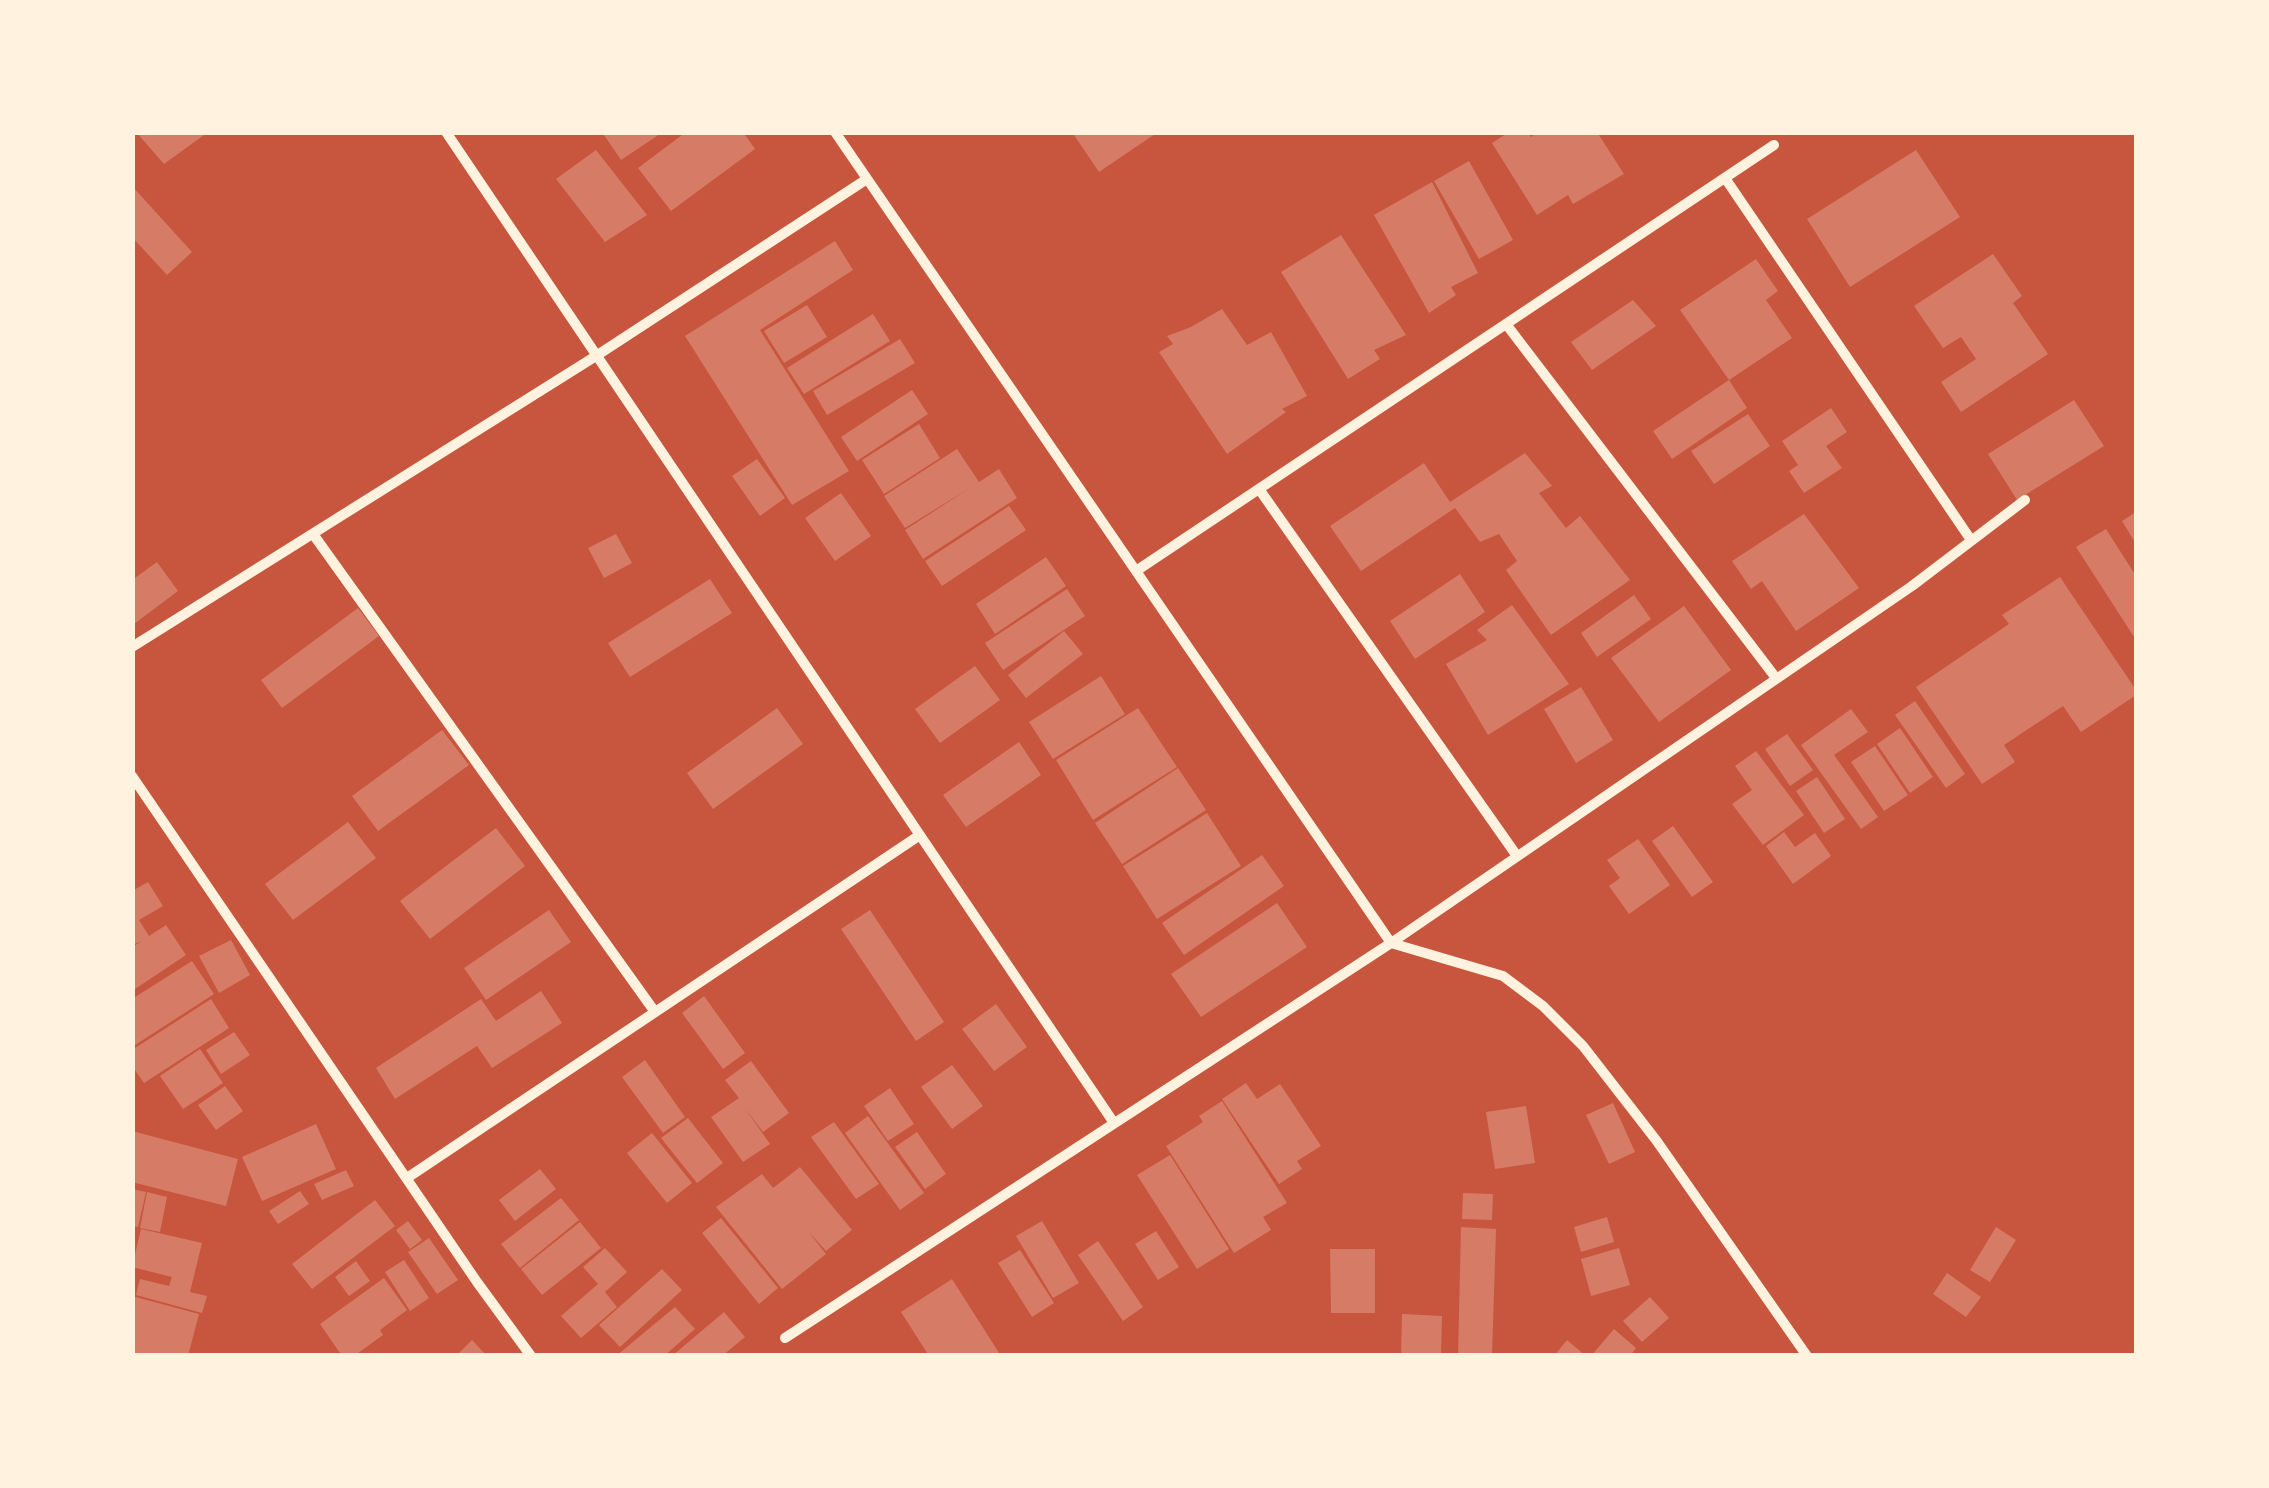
<!DOCTYPE html>
<html>
<head>
<meta charset="utf-8">
<style>
	body { margin:0 }
	#map { position:relative; width:2269px; height:1488px; overflow:hidden; background:#c8553d; font-family:Montserrat,sans-serif }
	canvas { display:block }
	.frame { position:absolute; inset:0; border:135px solid #fff3e0; pointer-events:none }
</style>
</head>
<body>
<div id="map">
<canvas width="2269" height="1488"></canvas>
<div class="frame"></div>
</div>
<script>
const c = document.querySelector('canvas').getContext('2d');
c.lineJoin = 'round';
function paint(path, color) {
  c.fillStyle = color;
  c.fill(path, 'evenodd');
}
function toPath(rows) {
  const path = new Path2D();
  for (const r of rows) {
    path.moveTo(r[0], r[1]);
    for (let i = 2; i < r.length; i += 2) path.lineTo(r[i], r[i + 1]);
  }
  return path;
}
function strokePath(path, color, width, dash) {
  c.strokeStyle = color;
  c.lineWidth = width;
  c.lineCap = dash ? 'butt' : 'round';
  c.setLineDash(dash || []);
  c.stroke(path);
}
paint(toPath([
	[136,132,202,132,204,135,164,164],
	[602,132,663,132,621,160],
	[686,132,743,132,755,149,671,211,638,168],
	[1072,132,1158,132,1099,172],
	[1509,132,1528,132,1531,137,1538,132,1597,132,1624,174,1573,204,1568,195,1537,215,1492,143],
	[596,150,647,215,605,242,556,179],
	[1916,150,1960,217,1850,287,1807,219],
	[1469,161,1513,240,1479,259,1434,181],
	[1432,182,1478,273,1451,287,1456,295,1429,313,1374,215],
	[132,186,192,252,167,275,132,237],
	[1341,235,1406,335,1374,350,1380,359,1348,379,1281,272],
	[835,241,853,270,760,330,849,471,792,505,685,336],
	[1993,254,2022,296,2013,303,2048,354,1961,412,1941,382,1976,359,1961,337,1943,348,1914,306],
	[1756,259,1778,291,1766,300,1792,338,1729,380,1680,310],
	[1633,300,1656,326,1592,370,1571,342],
	[807,305,827,337,784,363,764,331],
	[1222,309,1247,345,1271,332,1307,396,1282,409,1286,412,1227,454,1159,352,1173,344,1167,336,1191,327],
	[873,314,890,341,804,394,787,368],
	[900,339,915,363,827,415,813,391],
	[1729,380,1747,408,1672,459,1653,431],
	[912,390,928,414,857,461,841,437],
	[2074,400,2104,446,2017,500,1988,454],
	[1831,408,1847,432,1826,446,1842,468,1804,493,1789,471,1798,465,1782,441],
	[1748,414,1770,446,1714,484,1691,451],
	[919,424,940,458,884,494,862,460],
	[957,449,979,482,999,469,1017,498,923,559,905,530,973,486,905,528,884,496],
	[1525,453,1552,486,1539,493,1566,528,1580,516,1630,580,1551,635,1506,570,1517,561,1499,534,1480,542,1455,508,1361,571,1330,526,1424,463,1450,502],
	[757,459,785,498,760,516,732,476],
	[841,493,871,536,835,561,805,518],
	[1009,506,1026,530,942,586,925,561],
	[2136,512,2136,544,2122,521],
	[1804,514,1859,588,1796,631,1762,581,1751,589,1732,561],
	[2106,529,2136,576,2136,640,2076,547],
	[616,534,632,563,604,578,588,548],
	[1046,557,1066,586,995,634,976,604],
	[157,562,178,591,134,624,132,580],
	[1460,574,1485,612,1415,659,1390,621],
	[2060,577,2136,690,2136,695,2081,732,2063,706,2004,745,2015,762,1982,784,1916,687,2009,624,2002,615],
	[710,579,732,613,630,677,608,643],
	[1067,589,1085,616,1003,670,985,643],
	[1634,595,1651,619,1597,657,1581,633],
	[1512,605,1569,684,1488,735,1446,664,1487,640,1477,630],
	[1684,606,1731,670,1659,722,1611,658],
	[358,608,379,636,282,708,261,680],
	[1064,631,1083,654,1026,698,1008,675],
	[975,666,1000,700,940,743,915,709],
	[1101,676,1125,714,1053,759,1029,722],
	[1581,687,1613,740,1576,763,1544,709],
	[1915,701,1965,774,1946,788,1895,715],
	[777,708,803,744,713,809,687,773],
	[1138,708,1177,767,1093,820,1056,760],
	[1851,709,1868,732,1834,755,1878,817,1861,829,1801,745],
	[1900,728,1933,777,1910,793,1877,744],
	[442,730,469,765,378,831,352,796],
	[1787,734,1813,770,1790,786,1765,749],
	[1019,742,1041,775,966,827,943,795],
	[1875,746,1908,795,1884,811,1851,762],
	[1756,751,1804,815,1763,845,1732,804,1752,790,1735,766],
	[1178,768,1206,810,1122,864,1095,823],
	[1817,777,1845,819,1824,833,1796,791],
	[1207,813,1241,866,1157,919,1123,866],
	[348,822,376,858,293,920,265,884],
	[1673,826,1713,882,1692,897,1652,841],
	[496,828,525,866,430,939,400,901],
	[1784,832,1795,847,1815,833,1831,856,1793,884,1766,846],
	[1638,839,1670,885,1629,914,1609,886,1620,878,1607,860],
	[1262,855,1284,886,1184,955,1162,923],
	[148,882,163,906,139,920,149,936,166,925,186,955,132,991,132,947,142,941,132,945,132,891],
	[1277,903,1307,947,1201,1017,1171,974],
	[549,910,571,942,486,1000,464,968],
	[870,910,944,1022,916,1041,841,929],
	[231,940,250,975,219,993,199,956],
	[192,961,214,994,132,1047,132,999],
	[541,991,562,1023,492,1068,477,1046,395,1099,376,1068,481,999,496,1021],
	[704,996,745,1053,723,1069,682,1013],
	[211,999,229,1028,144,1083,132,1066,132,1050],
	[996,1004,1027,1047,994,1071,962,1029],
	[234,1032,250,1055,221,1074,206,1050],
	[200,1049,223,1083,183,1109,160,1076],
	[645,1060,685,1117,663,1133,622,1077],
	[751,1061,789,1113,763,1132,744,1107,770,1144,743,1162,711,1117,739,1098,725,1080],
	[952,1065,983,1106,952,1129,921,1087],
	[1246,1083,1257,1099,1280,1084,1321,1146,1297,1161,1302,1169,1279,1184,1222,1099],
	[225,1086,243,1111,216,1130,198,1105],
	[890,1088,914,1124,888,1141,864,1106],
	[1222,1101,1287,1203,1263,1217,1271,1230,1234,1253,1166,1146,1203,1122,1199,1116],
	[1613,1103,1635,1152,1609,1164,1586,1115],
	[1526,1106,1535,1163,1495,1169,1486,1112],
	[868,1116,924,1193,900,1210,845,1133],
	[688,1118,723,1163,697,1183,661,1138],
	[834,1122,879,1184,856,1199,811,1137],
	[316,1124,336,1169,262,1201,242,1157],
	[132,1131,238,1159,226,1206,132,1182],
	[917,1132,946,1174,925,1189,895,1147],
	[652,1133,692,1183,667,1203,627,1153],
	[1170,1155,1229,1249,1197,1269,1137,1175],
	[800,1167,852,1230,826,1251,808,1231,826,1254,782,1289,716,1207,762,1174,773,1188],
	[540,1169,556,1189,515,1221,499,1200],
	[346,1170,354,1186,322,1200,314,1184],
	[132,1189,146,1192,138,1227,132,1226],
	[300,1191,309,1204,278,1224,269,1211],
	[147,1192,167,1197,160,1232,140,1228],
	[1463,1193,1493,1194,1492,1220,1462,1219],
	[561,1198,579,1220,520,1268,501,1244],
	[375,1200,395,1226,312,1289,292,1264],
	[1607,1217,1614,1242,1581,1252,1574,1227],
	[721,1218,778,1288,759,1304,702,1233],
	[408,1221,422,1240,410,1249,396,1230],
	[1042,1221,1079,1283,1053,1298,1016,1236],
	[580,1222,601,1248,542,1295,521,1269],
	[1461,1227,1496,1229,1492,1356,1458,1356],
	[1996,1227,2016,1240,1990,1282,1970,1270],
	[141,1229,202,1243,190,1292,207,1296,202,1313,136,1295,140,1279,169,1286,172,1277,132,1267],
	[1156,1231,1179,1267,1158,1280,1135,1244],
	[429,1238,458,1280,437,1294,408,1252],
	[1098,1241,1143,1307,1123,1321,1078,1255],
	[605,1248,627,1272,605,1292,617,1307,581,1338,561,1316,598,1284,583,1267],
	[1619,1248,1630,1285,1591,1296,1581,1259],
	[1330,1249,1375,1249,1375,1313,1331,1313],
	[1020,1250,1054,1303,1032,1317,998,1263],
	[404,1260,429,1298,410,1311,385,1272],
	[356,1261,370,1281,349,1296,335,1277],
	[662,1269,682,1290,620,1347,599,1325],
	[1947,1273,1981,1297,1966,1317,1933,1294],
	[384,1278,407,1310,380,1330,383,1335,354,1356,342,1356,320,1324],
	[952,1279,1001,1356,929,1356,901,1312],
	[132,1296,199,1314,188,1356,132,1354],
	[1650,1297,1669,1318,1642,1342,1623,1321],
	[675,1307,695,1329,664,1356,616,1356],
	[724,1312,745,1337,722,1356,672,1356],
	[1402,1314,1442,1316,1441,1356,1401,1356],
	[1614,1329,1636,1348,1630,1356,1591,1356],
	[472,1340,487,1356,456,1356],
	[1567,1340,1586,1356,1554,1356]
]), '#d67c66');
strokePath(toPath([
	[446,132,1114,1123],
	[835,132,1391,943],
	[1725,178,1971,540],
	[1506,324,1776,678],
	[1259,489,1517,856],
	[313,534,655,1012],
	[1136,571,1774,145],
	[132,647,596,356,867,179],
	[132,776,477,1282,531,1356],
	[1391,943,1503,976,1543,1006,1583,1046,1656,1140,1807,1356],
	[407,1178,920,835],
	[785,1338,1391,943,1912,586,2025,500]
]), '#fff3e0', 10);
</script>
</body>
</html>
